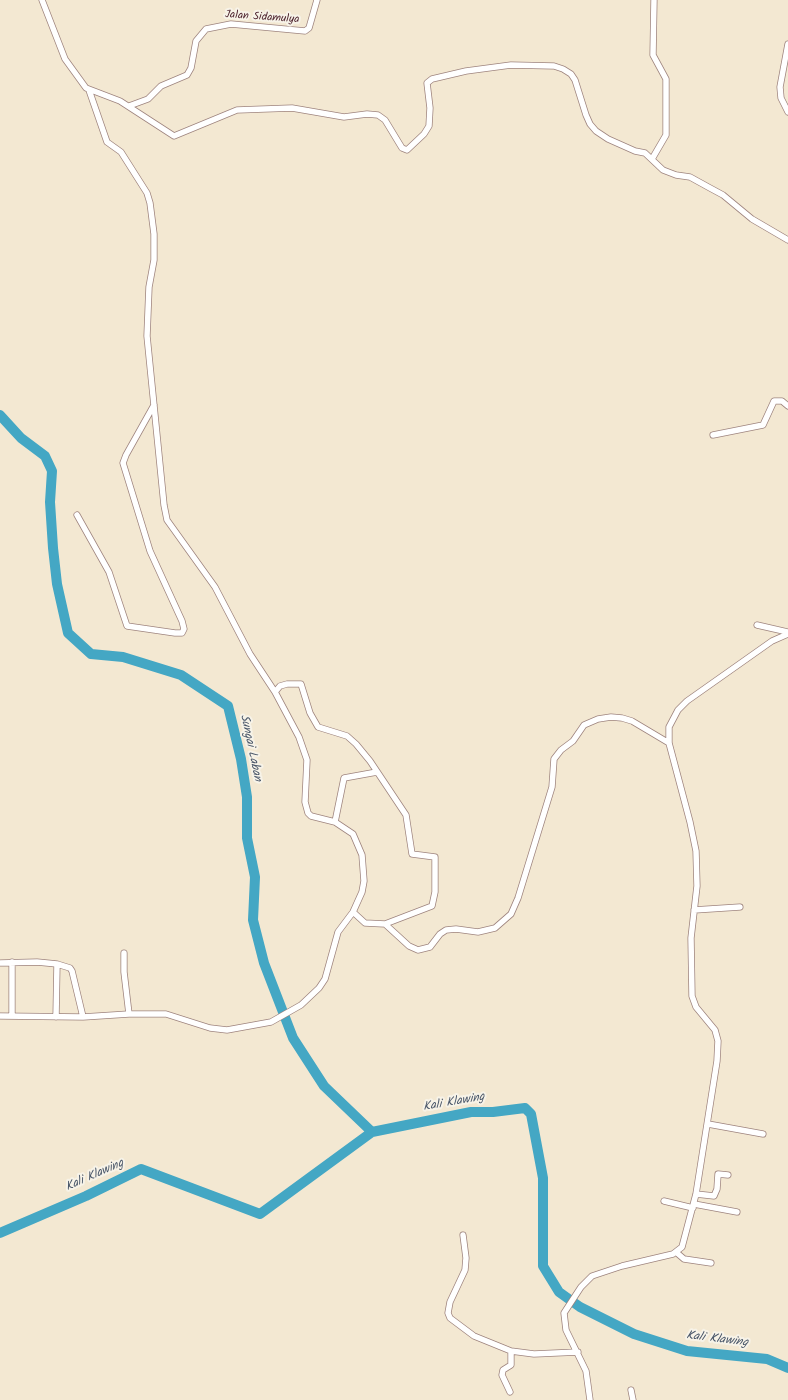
<!DOCTYPE html>
<html>
<head>
<meta charset="utf-8">
<style>
	body { margin:0 }
	canvas { display:block; background:#f3e8d2 }
</style>
</head>
<body>
<canvas width="788" height="1400"></canvas>
<script>
const c = document.querySelector('canvas').getContext('2d');
c.lineJoin = 'round';
function toPath(rows) {
  const path = new Path2D();
  for (const r of rows) {
    path.moveTo(r[0], r[1]);
    for (let i = 2; i < r.length; i += 2) path.lineTo(r[i], r[i + 1]);
  }
  return path;
}
function strokePath(path, color, width, dash) {
  c.strokeStyle = color;
  c.lineWidth = width;
  c.lineCap = dash ? 'butt' : 'round';
  c.setLineDash(dash || []);
  c.stroke(path);
}
function write(font, color, halo, rows, align = 'center') {
  c.font = font + ' Kalam,sans-serif';
  c.lineWidth = 4;
  c.setLineDash([]);
  c.textBaseline = 'middle';
  c.strokeStyle = halo;
  c.fillStyle = color;
  for (const [text, x, y, turn = 0] of rows) {
    c.save();
    c.translate(x, y);
    c.rotate((+turn || 0) * Math.PI / 180);
    c.textAlign = isNaN(turn) ? turn : align;
    if (halo) c.strokeText(text, 0, 0);
    c.fillText(text, 0, 0);
    c.restore();
  }
}
strokePath(toPath([
	[0,415,21,438,45,456,52,471,50,502,53,548,57,584,68,633,91,654,123,657,181,675,228,706,241,759,247,797,247,838,255,877,253,920,264,963,293,1038,324,1086,372,1132],
	[0,1233,86,1196,141,1169,260,1214,372,1132,471,1112,493,1112,525,1108,531,1114,543,1178,543,1266,559,1292,580,1307,634,1334,687,1351,767,1359,788,1368]
]), '#44a7c4', 10);
const minor = toPath([
	[42,0,65,59,86,88,120,101,174,136,237,110,292,108,344,117,367,114,378,115,385,120,402,148,407,150,424,134,429,126,430,108,427,83,432,79,466,71,511,65,554,66,563,69,571,74,575,80,586,115,590,124,596,131,608,139,635,151,645,153,663,170,676,175,690,177,710,188,723,195,752,219,788,240],
	[788,44,780,87,781,98,788,112],
	[129,106,148,99,161,86,187,75,191,68,196,41,206,29,231,24,305,31,309,28,317,0],
	[652,159,666,135,666,79,653,55,654,0],
	[713,435,763,425,774,401,782,401,788,406],
	[77,515,109,572,127,626,175,633,182,633,184,629,182,621,150,551,123,463,126,455,154,405],
	[757,625,788,632],
	[275,692,280,686,287,684,301,684,310,713,318,727,347,736,356,744,370,761,406,815,412,854,435,857,435,892,432,906,385,924],
	[335,822,344,778,377,772],
	[694,910,740,907],
	[353,912,365,923,385,924,409,946,418,950,430,947,440,934,446,930,456,929,478,932,495,928,511,914,518,898,552,787,554,759,561,750,573,741,584,725,598,719,611,717,622,718,632,721,669,743],
	[124,953,124,972,129,1014],
	[0,963,37,962,57,964,70,968,72,971,83,1017],
	[0,1016,83,1017,129,1014,166,1014,210,1028,227,1030,271,1022,301,1005,319,988,325,979,338,932,353,912,362,892,364,881,362,855,353,834,335,822,311,816,308,813,305,802,307,760,299,737,275,692,250,654,215,587,167,520,164,505,147,336,149,287,154,260,154,234,150,203,147,193,121,152,107,142,89,90],
	[12,1016,12,962],
	[56,1017,57,964],
	[708,1124,763,1134],
	[696,1194,714,1196,717,1189,718,1174,728,1175],
	[664,1201,693,1208],
	[694,1204,737,1212],
	[463,1235,466,1258,465,1270,450,1302,448,1313,450,1318,474,1336,511,1351,534,1354,578,1352],
	[677,1253,684,1259,711,1263],
	[631,1390,633,1400],
	[510,1392,502,1375,503,1370,511,1365,511,1351],
	[590,1400,586,1371,566,1330,564,1313,581,1287,592,1276,622,1266,673,1254,682,1247,696,1194,717,1061,718,1041,715,1030,696,1007,692,996,691,938,697,886,696,851,690,822,669,743,669,727,678,710,687,701,772,641,788,634]
]);
strokePath(minor, '#9e847e', 7);
strokePath(minor, '#fff', 5.5);
write('11px', '#4a1f2b', '#f7f3e8', [
	["Jalan Sidamulya",262,18,4]
]);
write('italic 12px', '#485568', '#f7f3e8', [
	["Sungai Laban",250,748,78],
	["Kali Klawing",454,1103,-10],
	["Kali Klawing",95,1176,-24],
	["Kali Klawing",717,1340,7]
]);
</script>
</body>
</html>
